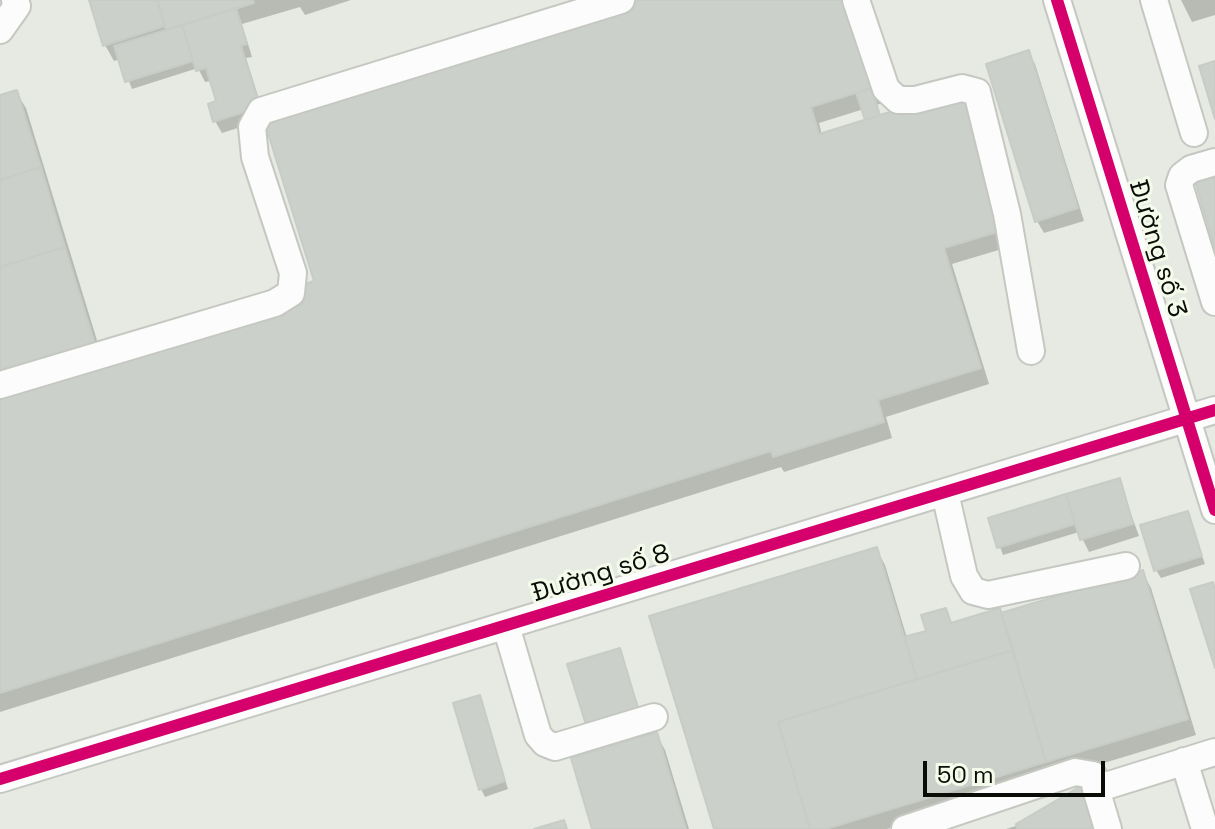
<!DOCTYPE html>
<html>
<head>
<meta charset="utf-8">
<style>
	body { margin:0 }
	#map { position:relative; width:1215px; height:829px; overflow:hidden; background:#e6eae2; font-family:"Space Grotesk",sans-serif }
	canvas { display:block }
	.scale { position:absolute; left:923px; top:761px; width:182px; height:36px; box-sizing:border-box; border:4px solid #0a0c07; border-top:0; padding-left:10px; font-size:24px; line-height:28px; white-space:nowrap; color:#0a0c07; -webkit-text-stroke:6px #f5fbeb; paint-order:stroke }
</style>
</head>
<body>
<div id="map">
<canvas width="1215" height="829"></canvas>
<div class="scale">50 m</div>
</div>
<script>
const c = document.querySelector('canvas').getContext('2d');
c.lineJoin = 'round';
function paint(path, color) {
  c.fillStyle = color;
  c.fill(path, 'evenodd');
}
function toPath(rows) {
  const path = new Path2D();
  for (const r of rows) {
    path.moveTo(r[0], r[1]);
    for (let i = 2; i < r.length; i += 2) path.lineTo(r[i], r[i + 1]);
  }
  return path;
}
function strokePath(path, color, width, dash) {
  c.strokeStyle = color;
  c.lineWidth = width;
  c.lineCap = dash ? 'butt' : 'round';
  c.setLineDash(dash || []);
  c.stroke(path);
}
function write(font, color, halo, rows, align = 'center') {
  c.font = font + ' "Space Grotesk",sans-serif';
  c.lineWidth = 6;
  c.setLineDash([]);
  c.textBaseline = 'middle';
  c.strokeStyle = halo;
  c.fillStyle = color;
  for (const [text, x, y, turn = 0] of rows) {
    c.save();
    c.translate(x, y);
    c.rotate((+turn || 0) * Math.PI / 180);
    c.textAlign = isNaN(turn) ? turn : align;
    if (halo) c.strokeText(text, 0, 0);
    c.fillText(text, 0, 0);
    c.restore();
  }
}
paint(toPath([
	[91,0,351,0,305,15,300,7,242,24,252,57,246,58,264,115,634,0,850,0,883,103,876,105,880,117,1015,245,952,264,989,384,886,417,892,438,784,472,781,467,0,712,0,401,306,305,316,282,266,119,222,133,215,121,218,103,212,81,205,82,198,68,132,89,120,59,114,61,105,45],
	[864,109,867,119,822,135,819,123],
	[1181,0,1215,0,1215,15,1192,22],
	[1028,52,1035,64,1084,221,1044,233,1037,221],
	[16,92,26,108,103,360,0,392,0,97],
	[1119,481,1139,536,1089,552,1079,532,1003,555,990,520],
	[1187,513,1205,564,1161,578,1156,570],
	[876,549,885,565,907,638,928,632,945,610,953,624,1002,615,1142,572,1151,588,1196,735,887,829,716,829],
	[619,650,646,728,590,730],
	[479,697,508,789,485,797,481,789],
	[656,734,665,750,689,829,594,829],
	[1080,789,1096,829,1006,829,1016,826]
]), '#0003');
const building = toPath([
	[89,0,157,0,165,26,103,46,89,0],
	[157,0,253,0,254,3,166,30,157,0],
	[628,0,848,0,875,87,811,107,819,134,964,89,1007,229,944,248,981,368,878,400,884,422,773,457,771,451,0,693,0,399,303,304,298,286,314,281,262,114,628,0],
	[236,8,247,44,241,46,260,107,213,122,208,104,216,101,206,68,196,71,182,25,236,8],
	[182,25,193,61,125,82,114,46,182,25],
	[1029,50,1078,208,1035,222,986,64,1029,50],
	[1215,61,1215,119,1199,66,1215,61],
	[871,88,880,115,865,120,856,93,871,88],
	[17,90,41,167,0,180,0,95,17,90],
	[41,167,65,247,0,267,0,180,41,167],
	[1215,168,1215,250,1193,174,1215,168],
	[65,247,95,344,0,373,0,267,65,247],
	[1120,478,1133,524,1080,540,1066,494,1120,478],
	[1066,494,1075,524,997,548,988,518,1066,494],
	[1188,511,1202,556,1154,571,1140,525,1188,511],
	[877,547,917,679,778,722,810,829,714,829,649,616,877,547],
	[1143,570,1188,719,1046,762,1001,613,1143,570],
	[1213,582,1215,590,1215,668,1190,589,1213,582],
	[946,608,951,623,1000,608,1013,650,917,679,904,637,926,631,921,615,946,608],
	[620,648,640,715,588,731,567,664,620,648],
	[1013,650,1046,762,826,829,810,829,778,722,1013,650],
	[480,695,505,781,479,790,453,703,480,695],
	[657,732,686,829,592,829,571,758,657,732],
	[1081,786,1094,829,1017,829,1016,824,1081,786],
	[564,820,567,829,534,829,564,820]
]);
paint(building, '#cbd0ca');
strokePath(building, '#c8ccc7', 2);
const minor = toPath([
	[856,0,886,89,898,100,915,100,962,88,977,92,1007,214,1031,351],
	[1057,0,1215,510],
	[1154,0,1194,133],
	[0,30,17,6,15,0],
	[1215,162,1191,169,1182,176,1179,185,1215,302],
	[0,385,275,303,291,293,293,273,255,157,252,127,261,111,621,0],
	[945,493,964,576,973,591,988,595,1126,566],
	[506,626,538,735,545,743,555,747,654,717],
	[1184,761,1205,829],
	[0,779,1215,410],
	[905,829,1075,772,1093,775,1096,789],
	[1108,829,1096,789,1215,752]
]);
strokePath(minor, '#c5c8c1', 30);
strokePath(minor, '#fbfcfb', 26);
strokePath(toPath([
	[1057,0,1215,510],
	[0,779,1215,410]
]), '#d6006c', 12);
write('26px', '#0a0c07', '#f5fbeb', [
	["Đường số 3",1157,249,73],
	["Đường số 8",601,574,-17]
]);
</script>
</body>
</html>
